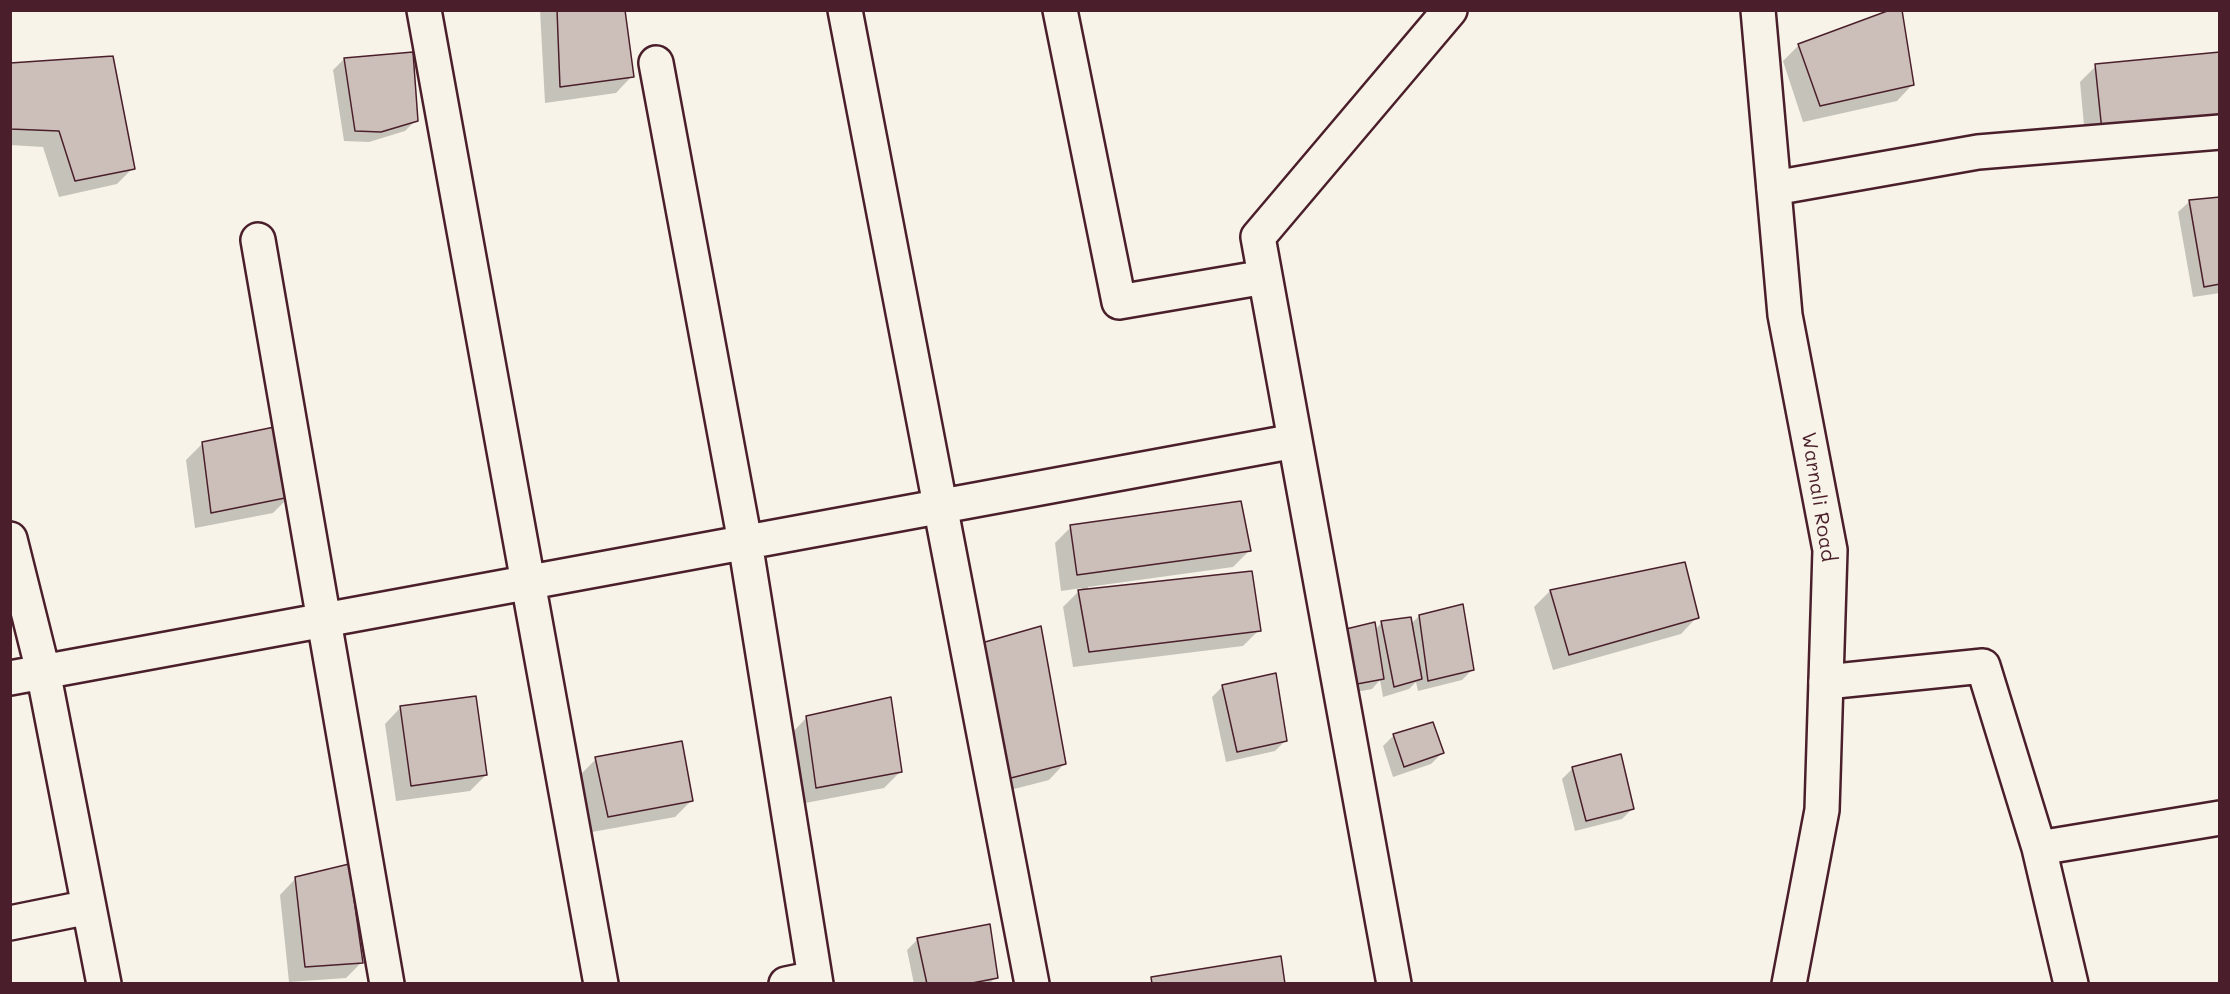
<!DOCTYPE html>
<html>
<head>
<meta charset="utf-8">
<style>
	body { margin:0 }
	#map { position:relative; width:2230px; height:994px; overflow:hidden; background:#f7f3e8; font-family:Mali,sans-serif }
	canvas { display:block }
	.frame { position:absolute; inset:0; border:12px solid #4a1f2b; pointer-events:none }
</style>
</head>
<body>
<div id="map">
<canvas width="2230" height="994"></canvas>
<div class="frame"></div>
</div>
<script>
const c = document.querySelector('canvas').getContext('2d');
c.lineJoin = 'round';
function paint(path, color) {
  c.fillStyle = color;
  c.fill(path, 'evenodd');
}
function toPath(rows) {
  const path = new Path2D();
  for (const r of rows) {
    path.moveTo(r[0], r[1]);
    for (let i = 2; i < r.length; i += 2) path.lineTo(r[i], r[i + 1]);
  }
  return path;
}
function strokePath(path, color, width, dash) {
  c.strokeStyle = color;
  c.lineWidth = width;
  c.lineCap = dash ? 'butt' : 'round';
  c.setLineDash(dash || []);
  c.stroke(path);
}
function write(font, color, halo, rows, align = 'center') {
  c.font = font + ' Mali,sans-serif';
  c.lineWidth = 5;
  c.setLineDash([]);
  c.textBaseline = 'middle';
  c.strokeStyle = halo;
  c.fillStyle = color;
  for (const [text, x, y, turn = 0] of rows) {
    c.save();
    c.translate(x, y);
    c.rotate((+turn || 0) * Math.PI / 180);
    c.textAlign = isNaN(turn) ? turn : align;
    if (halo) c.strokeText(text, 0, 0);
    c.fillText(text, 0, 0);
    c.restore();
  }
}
paint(toPath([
	[540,10,623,10,632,76,616,93,545,103],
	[1799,45,1913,84,1897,101,1803,122,1783,61],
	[2220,53,2086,147,2080,82,2096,66],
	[344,59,416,120,405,131,369,142,344,141,333,70],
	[10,64,133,168,117,184,59,197,43,147,10,145],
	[2220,199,2220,293,2193,297,2178,212,2189,202],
	[202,444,289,497,273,513,195,528,186,460],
	[1071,527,1249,551,1233,567,1088,587,1089,590,1259,630,1243,646,1073,667,1063,607,1082,588,1061,591,1055,543],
	[1684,564,1697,617,1681,634,1553,670,1534,607,1550,591],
	[1419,616,1473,669,1462,680,1418,691,1416,682,1409,689,1383,697,1380,680,1372,689,1346,694,1347,631,1375,630,1382,622,1411,624],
	[963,662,1065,763,1049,780,991,795],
	[1223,686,1286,740,1275,751,1226,762,1212,697],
	[401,707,486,775,470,791,396,801,385,724],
	[807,717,900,772,884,788,800,804,791,734],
	[1394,735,1442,753,1431,764,1393,777,1383,746],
	[596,759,692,800,675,817,592,832,580,775],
	[1573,768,1633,808,1622,819,1575,831,1562,779],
	[296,878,362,962,346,978,289,982,280,895],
	[918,939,996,977,989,984,914,984,907,950]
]), '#0003');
const building = toPath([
	[557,10,625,10,634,77,560,87,557,10],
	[1890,10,1902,10,1914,85,1820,106,1798,44,1890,10],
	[413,52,418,121,381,132,355,131,344,58,413,52],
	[2220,52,2220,120,2102,131,2095,64,2220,52],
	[113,56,135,169,75,181,59,131,10,129,10,63,113,56],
	[2220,197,2220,284,2204,287,2189,200,2220,197],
	[279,426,290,497,211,513,202,442,279,426],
	[1241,501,1251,551,1077,575,1070,525,1241,501],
	[1685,562,1699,618,1569,655,1550,590,1685,562],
	[1252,571,1261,631,1089,652,1078,590,1252,571],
	[1463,604,1474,670,1428,681,1419,615,1463,604],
	[1411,617,1422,679,1394,687,1381,621,1411,617],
	[1375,622,1384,679,1357,684,1346,629,1375,622],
	[1041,626,1066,764,1007,779,978,644,1041,626],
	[1276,673,1287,741,1237,752,1222,685,1276,673],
	[476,696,487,775,411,786,400,706,476,696],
	[891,697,902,772,816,788,806,716,891,697],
	[1433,722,1444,753,1404,767,1393,734,1433,722],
	[682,741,693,801,608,817,595,757,682,741],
	[1621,754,1634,809,1586,821,1572,767,1621,754],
	[349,864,363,963,305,967,295,877,349,864],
	[990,924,998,978,967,984,927,984,917,938,990,924],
	[1281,956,1285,984,1152,984,1151,977,1281,956]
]);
paint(building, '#ccbfb9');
strokePath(building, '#4a1f2b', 1.5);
const minor = toPath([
	[424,10,601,984],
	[845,10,1032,984],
	[1060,10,1119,302,1265,277],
	[656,63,745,542,816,984],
	[1774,188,1978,152,2220,132],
	[258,240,387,984],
	[10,539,43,671,104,984],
	[10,678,1295,441],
	[1826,682,1983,666,2039,848,2220,818],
	[2039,848,2071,984],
	[10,923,89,907],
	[786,984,815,978],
	[1394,984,1258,237,1450,10]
]);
const major = toPath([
	[1758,10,1785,315,1830,550,1822,810,1789,984]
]);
strokePath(minor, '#4a1f2b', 38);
strokePath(major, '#4a1f2b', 38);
strokePath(minor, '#f7f3e8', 33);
strokePath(major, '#f7f3e8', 33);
write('20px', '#4a1f2b', '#f7f3e8', [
	["Warnali Road",1818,497,81]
]);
</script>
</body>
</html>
